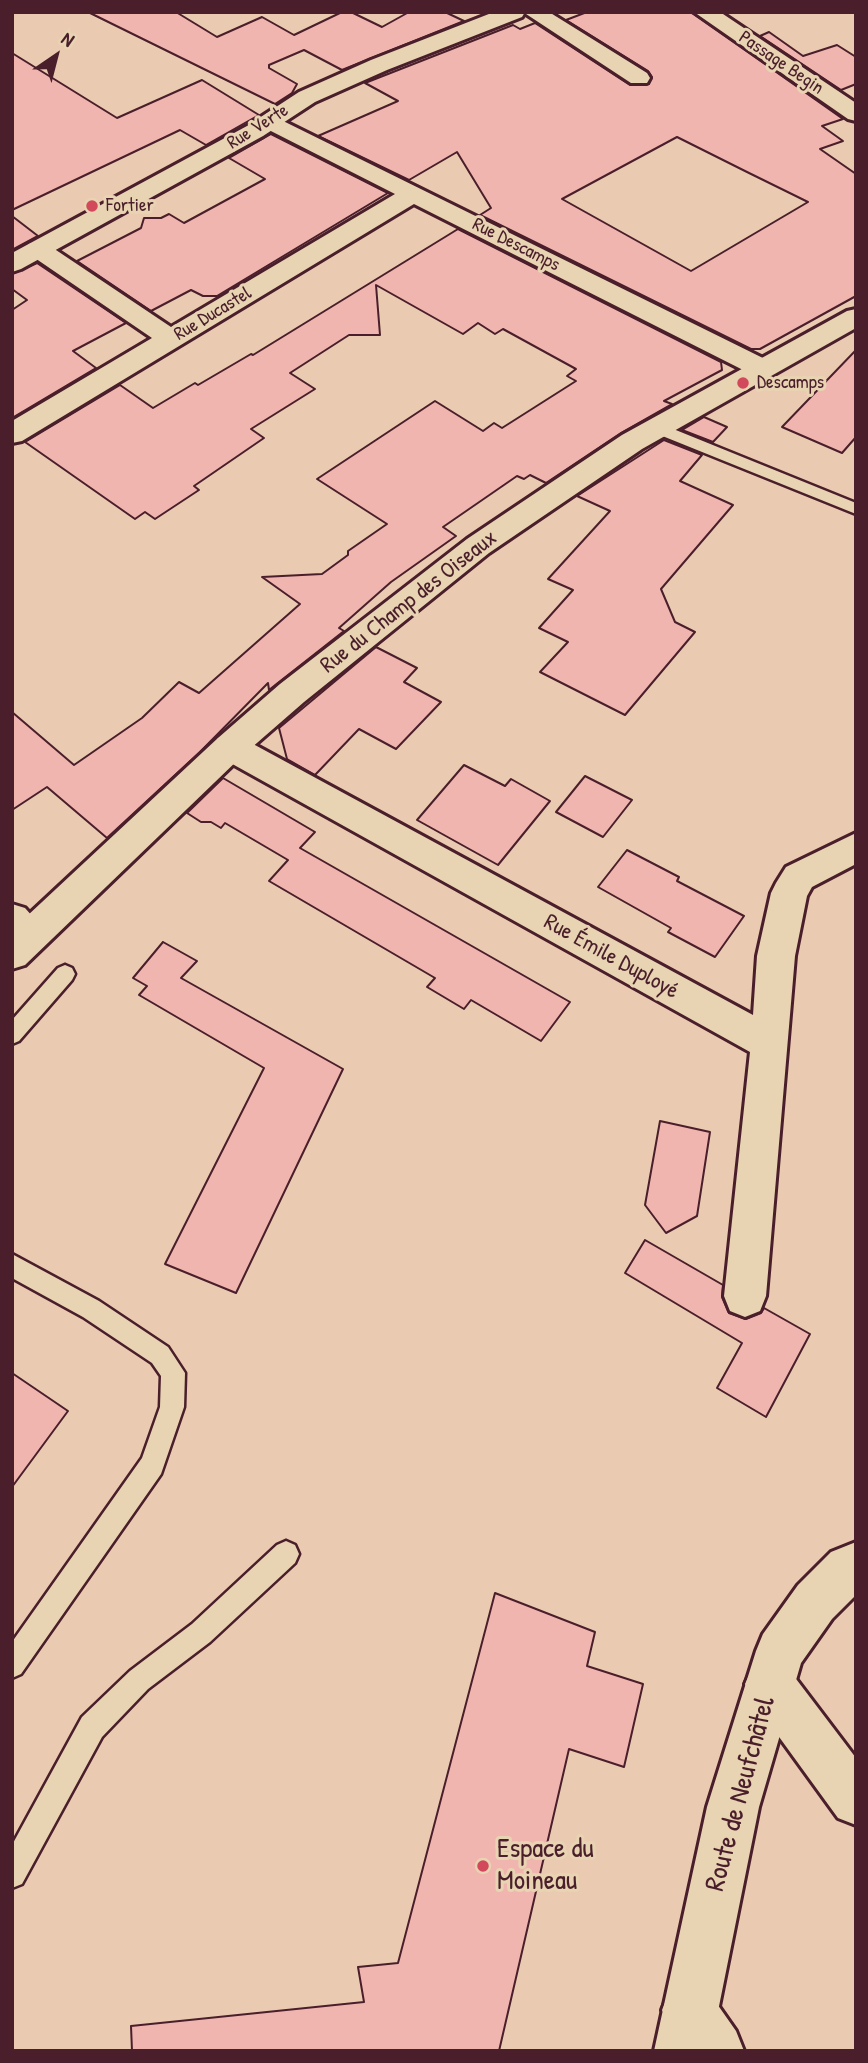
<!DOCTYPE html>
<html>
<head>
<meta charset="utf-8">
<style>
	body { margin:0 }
	#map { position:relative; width:868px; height:2063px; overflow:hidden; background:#eacbb1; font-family:"Patrick Hand",sans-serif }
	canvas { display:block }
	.frame { position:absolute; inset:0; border:14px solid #4a1f2b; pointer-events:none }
	.north { position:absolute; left:21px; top:21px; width:70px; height:70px; -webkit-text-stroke:5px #e8d4b2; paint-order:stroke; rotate:35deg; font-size:19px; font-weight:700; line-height:28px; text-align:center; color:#4a1f2b }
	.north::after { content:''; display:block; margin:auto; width:24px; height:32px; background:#4a1f2b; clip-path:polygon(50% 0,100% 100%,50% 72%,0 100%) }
</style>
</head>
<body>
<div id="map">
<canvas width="868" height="2063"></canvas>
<div class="frame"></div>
<div class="north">N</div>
</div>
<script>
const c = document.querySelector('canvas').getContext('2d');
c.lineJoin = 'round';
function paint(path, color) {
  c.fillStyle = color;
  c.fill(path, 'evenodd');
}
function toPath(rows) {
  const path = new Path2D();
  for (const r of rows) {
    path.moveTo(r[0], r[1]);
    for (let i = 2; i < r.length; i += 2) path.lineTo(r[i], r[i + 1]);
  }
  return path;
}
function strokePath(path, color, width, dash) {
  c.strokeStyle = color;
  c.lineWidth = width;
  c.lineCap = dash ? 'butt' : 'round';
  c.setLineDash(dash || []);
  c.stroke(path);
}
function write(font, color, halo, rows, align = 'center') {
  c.font = font + ' "Patrick Hand",sans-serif';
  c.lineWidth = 6;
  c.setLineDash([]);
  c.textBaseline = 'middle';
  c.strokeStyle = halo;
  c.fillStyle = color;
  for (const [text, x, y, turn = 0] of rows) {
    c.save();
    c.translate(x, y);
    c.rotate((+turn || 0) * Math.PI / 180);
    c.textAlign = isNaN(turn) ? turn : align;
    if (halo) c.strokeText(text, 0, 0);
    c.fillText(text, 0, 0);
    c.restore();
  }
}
const building = toPath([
	[88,12,176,12,217,37,262,17,294,35,342,12,351,12,382,27,409,12,445,12,464,21,342,70,304,50,269,65,269,68,297,84,292,93,275,104,88,12],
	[587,12,691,12,843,119,822,126,843,141,820,149,856,174,856,296,760,349,751,349,480,215,491,208,457,152,409,180,318,136,398,101,365,83,513,25,520,29,535,23,630,85,649,84,652,77,648,71,566,20,587,12],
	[677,137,747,172,808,202,691,271,562,199,677,137],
	[769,32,803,56,837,45,856,57,856,84,841,90,760,36,769,32],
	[12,53,117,118,202,80,259,115,206,145,180,130,12,210,12,53],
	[271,134,388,193,217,296,203,296,191,290,151,311,77,261,141,228,144,218,161,218,169,214,184,223,265,179,229,158,271,134],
	[12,216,38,236,12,250,12,216],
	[458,229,721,362,722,370,664,401,672,404,621,433,546,483,530,475,524,479,517,476,443,527,456,536,391,582,339,628,344,631,269,690,268,683,200,752,107,838,47,787,12,810,12,712,74,765,142,718,179,682,199,693,300,604,262,577,322,574,348,555,348,551,387,524,317,479,435,401,483,431,494,423,502,428,576,381,567,376,576,369,503,329,495,334,478,323,463,334,376,285,380,335,349,335,290,373,315,389,251,429,264,438,194,486,199,490,155,519,145,512,135,519,25,442,120,385,153,408,195,383,198,385,251,354,253,355,458,229],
	[37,263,126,323,73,351,96,368,12,418,12,310,27,300,12,289,12,274,37,263],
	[856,350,856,437,842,453,782,427,856,350],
	[704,417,727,427,713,442,682,430,704,417],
	[664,440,702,455,680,481,733,505,661,589,675,622,695,632,625,715,540,672,568,642,539,628,573,590,548,579,610,511,577,496,664,440],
	[376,647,417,668,404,682,441,702,396,749,359,729,315,775,287,759,279,728,376,647],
	[464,765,505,786,511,779,550,801,498,865,417,820,464,765],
	[585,776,632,800,603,837,556,812,585,776],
	[223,778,315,832,300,848,570,1002,541,1041,471,1000,464,1009,427,987,435,978,269,881,288,860,225,823,221,828,211,822,201,822,187,813,223,778],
	[627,850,679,877,677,881,744,916,715,957,668,932,671,928,598,887,627,850],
	[163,942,197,961,181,978,343,1069,236,1293,165,1264,264,1068,139,995,147,986,133,978,163,942],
	[660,1121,710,1132,697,1216,666,1233,645,1205,660,1121],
	[645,1240,723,1285,722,1297,729,1313,746,1319,761,1313,764,1308,810,1334,766,1417,717,1388,742,1343,625,1273,645,1240],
	[12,1373,68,1411,12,1487,12,1373],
	[495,1593,595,1632,587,1666,643,1684,624,1767,569,1749,499,2051,132,2051,131,2026,364,2002,358,1967,398,1963,495,1593]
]);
paint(building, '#f0b5af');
strokePath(building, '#4a1f2b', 2);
const service = toPath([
	[656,422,856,503,856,514,650,431,648,427,656,422],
	[65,965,72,968,75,974,72,980,19,1041,12,1044,12,1020,58,968,65,965],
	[12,1254,99,1301,168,1347,185,1373,184,1407,161,1474,21,1674,12,1678,12,1642,142,1458,160,1407,161,1376,152,1363,83,1317,12,1278,12,1254],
	[286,1541,295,1545,299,1554,295,1563,210,1642,148,1689,102,1737,22,1884,12,1888,12,1845,82,1717,130,1671,192,1624,277,1545,286,1541]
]);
const minor = toPath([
	[523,12,549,12,647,73,650,78,647,83,631,83,523,12],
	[694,12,720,12,856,103,856,121,848,119,694,12],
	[271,115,771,362,775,368,771,374,761,377,751,374,414,204,22,441,12,443,12,421,152,338,29,254,25,249,29,244,38,241,47,244,171,327,395,194,263,127,259,122,263,117,271,115],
	[230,734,242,738,753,1015,757,956,771,893,776,883,786,867,856,833,856,864,812,887,807,896,795,956,766,1296,760,1311,745,1317,730,1311,724,1296,750,1052,218,756,213,747,218,738,230,734],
	[12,904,25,908,41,926,46,937,41,948,28,952,12,945,12,904],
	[770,1659,787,1667,856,1758,856,1825,838,1818,753,1701,745,1684,753,1667,770,1659],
	[689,1983,708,1991,736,2031,744,2051,684,2051,670,2029,662,2010,670,1991,689,1983]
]);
const tertiary = toPath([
	[494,12,525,12,522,17,387,70,315,102,263,136,21,269,12,272,12,253,247,126,299,92,371,60,494,12],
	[856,309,856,328,642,449,489,553,304,702,242,756,25,965,12,969,12,930,218,738,280,684,467,539,622,435,847,311,856,309]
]);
const secondary = toPath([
	[856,1542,856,1595,832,1619,801,1663,759,1807,710,2051,654,2051,707,1807,756,1651,763,1634,798,1585,831,1552,856,1542]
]);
strokePath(service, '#4a1f2b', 5);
strokePath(minor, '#4a1f2b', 6);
strokePath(tertiary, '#4a1f2b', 6);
strokePath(secondary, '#4a1f2b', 6);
paint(service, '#e8d4b2');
paint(minor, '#e8d4b2');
paint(tertiary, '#e8d4b2');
paint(secondary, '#e8d4b2');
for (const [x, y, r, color] of [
	[92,206,7,"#d1495b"],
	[743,383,7,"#d1495b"],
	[483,1866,7,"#d1495b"]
]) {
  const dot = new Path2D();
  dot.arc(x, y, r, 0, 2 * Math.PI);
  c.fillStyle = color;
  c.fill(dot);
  strokePath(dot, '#e8d4b2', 2.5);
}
write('19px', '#4a1f2b', '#e8d4b2', [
	["Passage Begin",781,63,34],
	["Rue Verte",258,127,-32],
	["Rue Descamps",516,245,27],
	["Rue Ducastel",213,314,-31]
]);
write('19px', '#4a1f2b', '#e8d4b2', [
	["Fortier",106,206],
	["Descamps",757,383]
], 'left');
write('23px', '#4a1f2b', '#e8d4b2', [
	["Rue du Champ des Oiseaux",409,602,-38],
	["Rue Émile Duployé",611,957,29]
]);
write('28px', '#4a1f2b', '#e8d4b2', [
	["Route de Neufchâtel",741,1794,-75]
]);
write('28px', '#4a1f2b', '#e8d4b2', [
	["Espace du",497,1850],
	["Moineau",497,1882]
], 'left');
</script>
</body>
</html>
